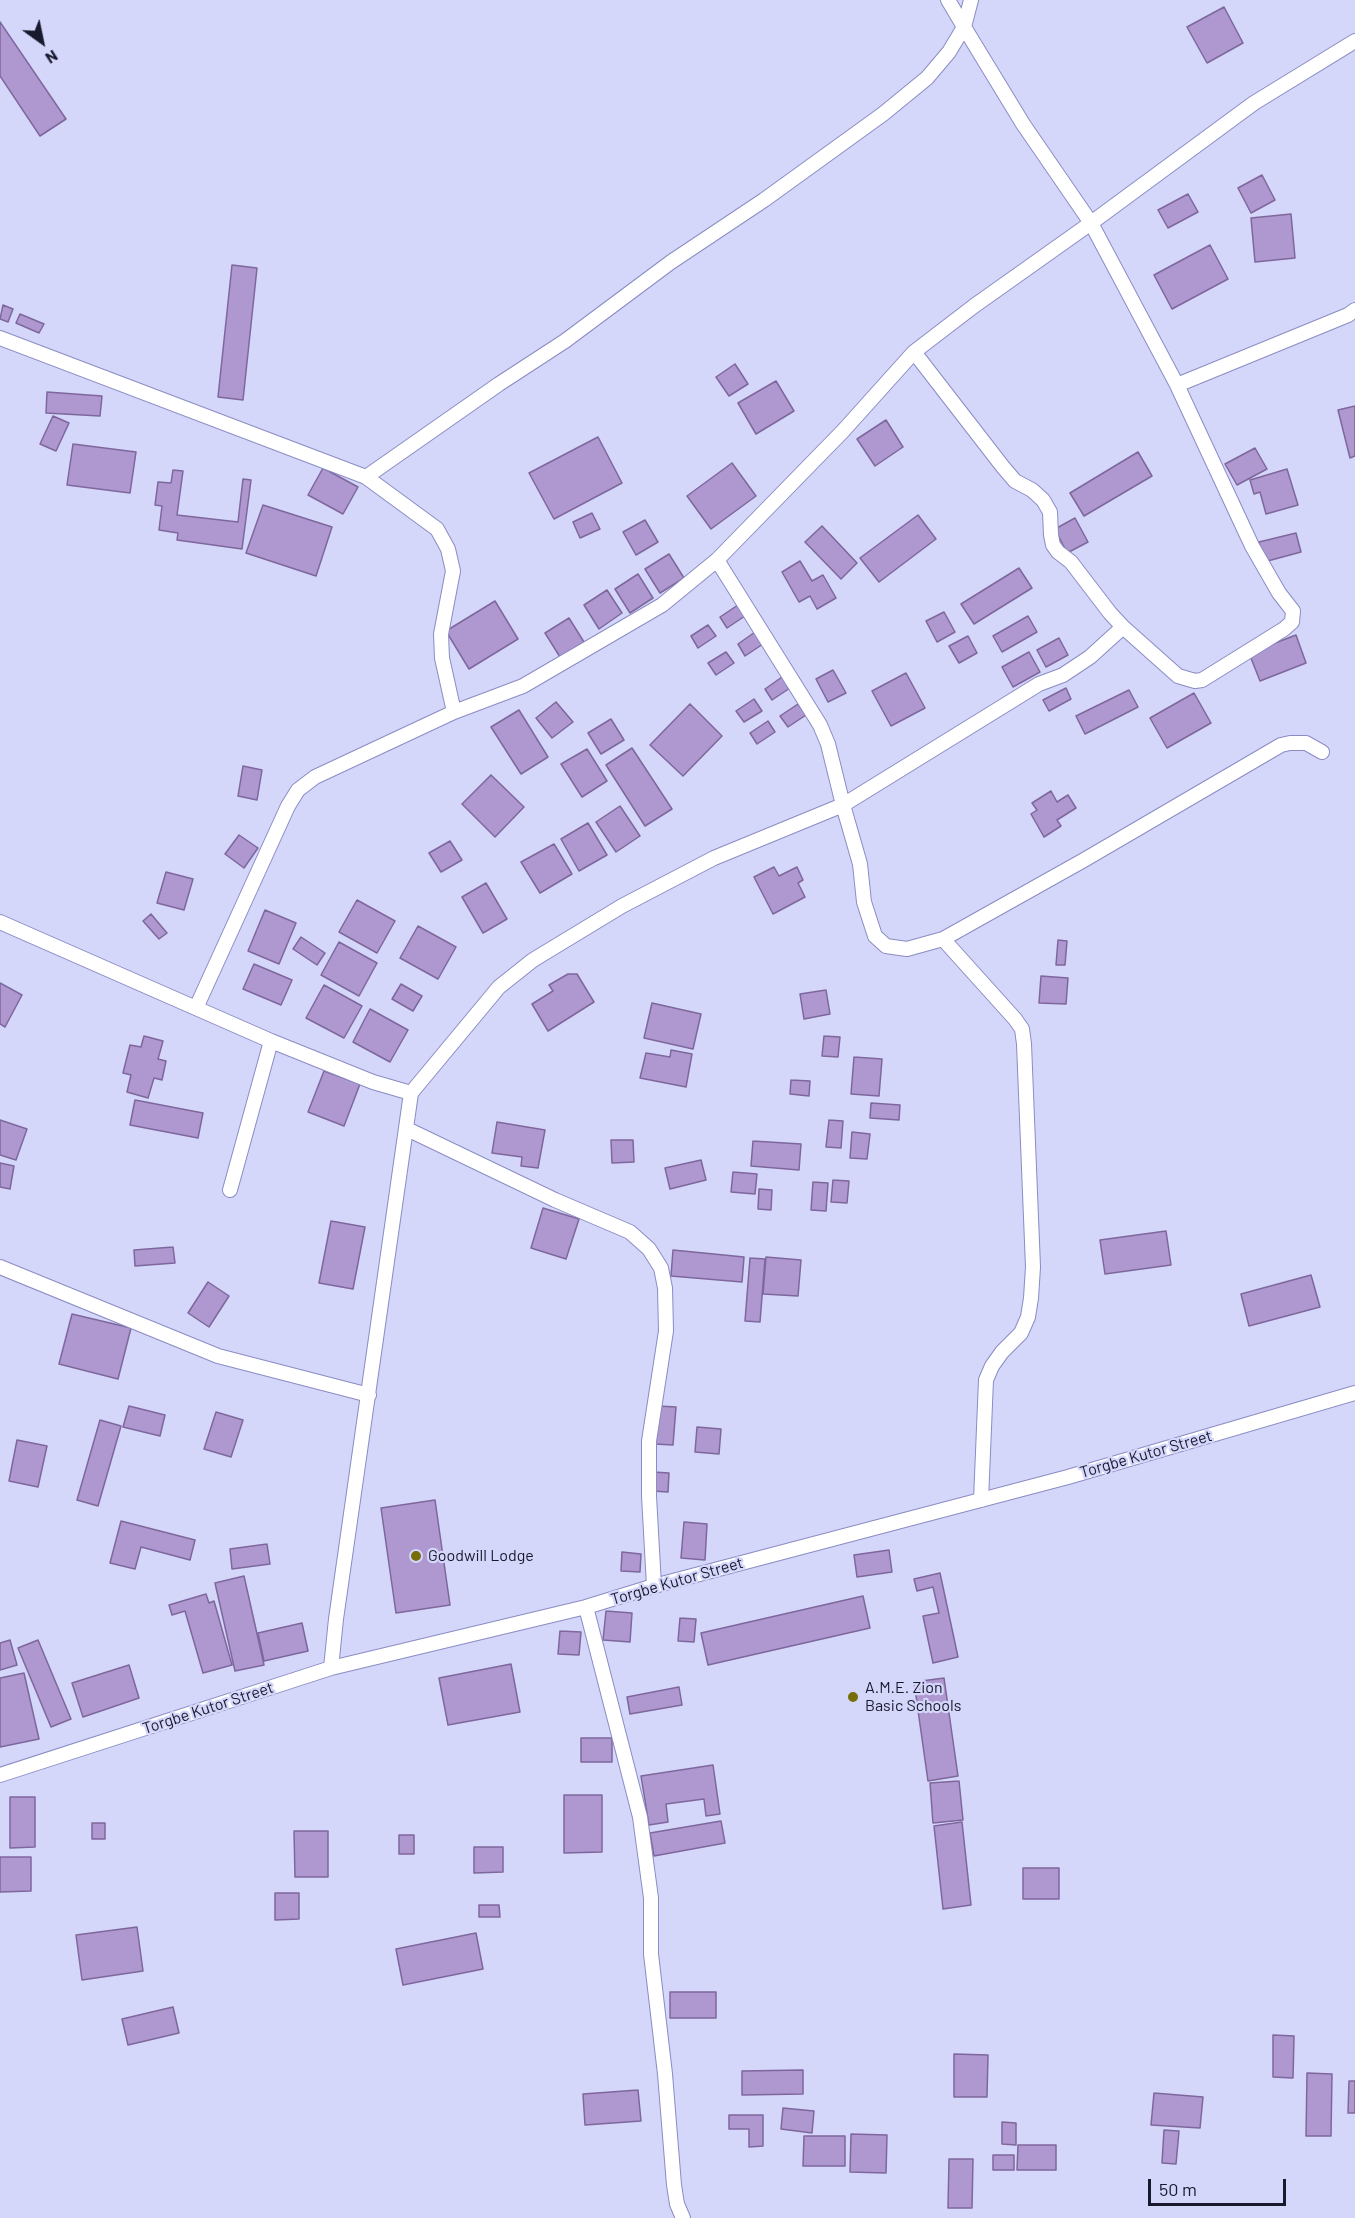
<!DOCTYPE html>
<html>
<head>
<meta charset="utf-8">
<style>
	body { margin:0 }
	#map { position:relative; width:1355px; height:2218px; overflow:hidden; background:#d4d6fa; font-family:Barlow,sans-serif }
	canvas { display:block }
	.north { position:absolute; left:12px; top:12px; width:60px; height:60px; -webkit-text-stroke:4px #d4d6fa; paint-order:stroke; rotate:147deg; font-size:16px; font-weight:700; line-height:24px; text-align:center; color:#19192e }
	.north::after { content:''; display:block; margin:auto; width:21px; height:27px; background:#19192e; clip-path:polygon(50% 0,100% 100%,50% 72%,0 100%) }
	.scale { position:absolute; left:1148px; top:2179px; width:138px; height:27px; box-sizing:border-box; border:3px solid #19192e; border-top:0; padding-left:8px; font-size:18px; line-height:21px; white-space:nowrap; color:#19192e; -webkit-text-stroke:4px #d4d6fa; paint-order:stroke }
</style>
</head>
<body>
<div id="map">
<canvas width="1355" height="2218"></canvas>
<div class="north">N</div>
<div class="scale">50 m</div>
</div>
<script>
const c = document.querySelector('canvas').getContext('2d');
c.lineJoin = 'round';
function paint(path, color) {
  c.fillStyle = color;
  c.fill(path, 'evenodd');
}
function toPath(rows) {
  const path = new Path2D();
  for (const r of rows) {
    path.moveTo(r[0], r[1]);
    for (let i = 2; i < r.length; i += 2) path.lineTo(r[i], r[i + 1]);
  }
  return path;
}
function strokePath(path, color, width, dash) {
  c.strokeStyle = color;
  c.lineWidth = width;
  c.lineCap = dash ? 'butt' : 'round';
  c.setLineDash(dash || []);
  c.stroke(path);
}
function write(font, color, halo, rows, align = 'center') {
  c.font = font + ' Barlow,sans-serif';
  c.lineWidth = 4.5;
  c.setLineDash([]);
  c.textBaseline = 'middle';
  c.strokeStyle = halo;
  c.fillStyle = color;
  for (const [text, x, y, turn = 0] of rows) {
    c.save();
    c.translate(x, y);
    c.rotate((+turn || 0) * Math.PI / 180);
    c.textAlign = isNaN(turn) ? turn : align;
    if (halo) c.strokeText(text, 0, 0);
    c.fillText(text, 0, 0);
    c.restore();
  }
}
const building = toPath([
	[1224,7,1243,43,1207,63,1187,27,1224,7],
	[0,22,66,119,40,136,0,76,0,22],
	[1262,175,1275,200,1251,213,1238,188,1262,175],
	[1188,194,1198,212,1168,228,1158,210,1188,194],
	[1291,214,1295,258,1255,262,1251,218,1291,214],
	[1210,245,1228,279,1172,309,1154,275,1210,245],
	[232,265,257,268,243,400,218,397,232,265],
	[3,305,13,309,8,322,0,319,3,305],
	[20,314,44,324,39,333,16,323,20,314],
	[735,364,748,384,729,396,716,377,735,364],
	[776,381,794,411,756,434,738,403,776,381],
	[47,392,102,396,100,416,46,413,47,392],
	[1355,406,1355,456,1350,458,1338,410,1355,406],
	[53,416,69,423,56,451,40,444,53,416],
	[886,420,903,447,875,466,857,439,886,420],
	[598,437,622,483,554,519,529,473,598,437],
	[73,444,136,452,130,493,67,485,73,444],
	[1255,448,1267,469,1237,485,1225,464,1255,448],
	[1138,452,1152,476,1084,516,1070,493,1138,452],
	[732,463,756,496,711,529,687,496,732,463],
	[323,468,358,487,343,514,308,495,323,468],
	[1287,469,1298,505,1266,514,1260,492,1254,494,1250,480,1287,469],
	[173,470,183,471,177,515,238,522,243,479,251,480,242,549,177,540,178,533,159,530,162,506,155,505,158,482,171,483,173,470],
	[263,505,332,527,316,576,246,553,263,505],
	[592,513,600,529,580,538,573,522,592,513],
	[918,515,936,539,879,582,860,558,918,515],
	[1075,518,1088,542,1067,553,1055,529,1075,518],
	[645,520,658,542,636,555,623,532,645,520],
	[822,526,857,563,841,579,805,542,822,526],
	[1296,533,1301,552,1264,562,1259,542,1296,533],
	[669,554,684,578,660,593,645,569,669,554],
	[800,561,812,581,823,575,836,598,817,609,810,596,799,602,782,572,800,561],
	[1019,568,1032,588,974,624,961,604,1019,568],
	[638,574,653,598,630,613,615,589,638,574],
	[607,590,622,613,599,629,584,605,607,590],
	[495,601,518,639,469,669,446,631,495,601],
	[738,605,745,616,727,628,720,617,738,605],
	[944,612,955,632,937,642,926,621,944,612],
	[1028,616,1037,632,1002,652,993,636,1028,616],
	[569,618,584,642,560,657,545,633,569,618],
	[708,625,716,636,698,648,691,636,708,625],
	[755,632,763,644,745,656,738,644,755,632],
	[1296,635,1306,663,1260,681,1249,653,1296,635],
	[968,636,977,653,959,663,949,646,968,636],
	[1059,638,1068,655,1046,667,1037,650,1059,638],
	[726,652,734,663,716,675,708,663,726,652],
	[1029,652,1040,672,1013,687,1002,667,1029,652],
	[833,670,846,693,828,702,816,679,833,670],
	[906,673,925,708,891,726,872,691,906,673],
	[782,677,790,688,772,700,765,689,782,677],
	[1066,688,1071,699,1049,711,1043,700,1066,688],
	[1129,690,1138,707,1085,734,1076,716,1129,690],
	[1194,693,1211,723,1167,748,1150,718,1194,693],
	[754,699,762,711,744,722,736,711,754,699],
	[556,702,573,722,552,738,536,718,556,702],
	[690,704,722,736,683,776,650,745,690,704],
	[798,704,806,715,788,727,780,716,798,704],
	[519,710,548,757,521,774,491,727,519,710],
	[611,719,624,740,601,754,588,733,611,719],
	[768,721,775,732,757,744,750,733,768,721],
	[632,748,672,809,645,826,606,765,632,748],
	[587,749,607,781,582,797,561,764,587,749],
	[243,766,262,770,257,800,238,796,243,766],
	[491,775,524,807,495,837,462,804,491,775],
	[1051,791,1057,802,1068,795,1076,808,1057,820,1061,826,1044,837,1031,814,1037,810,1032,803,1051,791],
	[620,806,640,836,616,852,596,822,620,806],
	[588,823,607,855,579,871,561,839,588,823],
	[239,835,258,848,244,868,225,854,239,835],
	[450,841,462,860,441,872,429,853,450,841],
	[554,844,572,874,540,893,521,862,554,844],
	[774,867,779,876,797,867,803,880,798,883,805,897,773,914,754,877,774,867],
	[166,872,193,879,184,910,157,903,166,872],
	[486,883,507,919,483,933,462,897,486,883],
	[357,900,395,921,377,953,339,932,357,900],
	[265,910,296,923,279,964,248,951,265,910],
	[151,914,167,933,159,939,143,921,151,914],
	[418,926,456,947,438,979,400,958,418,926],
	[301,937,325,953,317,965,293,949,301,937],
	[1058,940,1067,941,1065,965,1056,965,1058,940],
	[339,942,377,963,359,996,321,975,339,942],
	[254,964,292,980,281,1005,243,989,254,964],
	[568,974,577,974,594,1002,548,1031,532,1004,553,991,549,985,568,974],
	[1041,976,1068,978,1066,1004,1039,1003,1041,976],
	[0,983,22,995,5,1027,0,1024,0,983],
	[401,984,422,996,413,1011,392,999,401,984],
	[324,985,362,1006,344,1038,306,1018,324,985],
	[826,990,830,1014,804,1019,800,994,826,990],
	[652,1003,701,1014,693,1049,644,1038,652,1003],
	[370,1009,408,1030,390,1062,353,1042,370,1009],
	[144,1036,163,1041,158,1059,166,1061,162,1080,154,1078,148,1098,127,1092,131,1075,123,1073,130,1045,141,1047,144,1036],
	[824,1036,840,1037,838,1057,822,1056,824,1036],
	[671,1050,692,1054,686,1087,640,1078,646,1053,670,1057,671,1050],
	[854,1057,882,1059,879,1096,851,1094,854,1057],
	[324,1071,360,1084,344,1126,308,1112,324,1071],
	[791,1080,810,1081,809,1096,790,1094,791,1080],
	[135,1100,203,1113,198,1138,130,1125,135,1100],
	[871,1103,900,1105,899,1120,870,1118,871,1103],
	[0,1120,27,1129,16,1160,0,1155,0,1120],
	[829,1120,843,1121,841,1148,826,1147,829,1120],
	[497,1122,545,1130,538,1168,521,1166,522,1157,492,1153,497,1122],
	[852,1132,870,1134,867,1159,850,1158,852,1132],
	[611,1140,633,1140,634,1162,612,1163,611,1140],
	[753,1141,801,1144,799,1170,751,1166,753,1141],
	[701,1160,706,1180,670,1189,665,1168,701,1160],
	[0,1163,14,1166,10,1189,0,1187,0,1163],
	[733,1172,757,1174,755,1194,731,1192,733,1172],
	[833,1180,849,1181,847,1203,831,1202,833,1180],
	[813,1182,828,1183,826,1211,811,1210,813,1182],
	[759,1189,772,1190,771,1210,758,1209,759,1189],
	[543,1208,579,1219,566,1259,531,1248,543,1208],
	[331,1221,365,1227,353,1289,319,1283,331,1221],
	[1166,1231,1171,1265,1105,1274,1100,1240,1166,1231],
	[173,1247,175,1263,135,1266,134,1250,173,1247],
	[673,1250,744,1257,742,1282,671,1276,673,1250],
	[766,1257,801,1260,798,1296,763,1294,766,1257],
	[750,1258,765,1259,760,1322,745,1321,750,1258],
	[1311,1275,1320,1307,1249,1326,1241,1294,1311,1275],
	[208,1282,229,1296,209,1327,188,1313,208,1282],
	[72,1314,131,1328,118,1379,59,1364,72,1314],
	[129,1406,165,1415,160,1436,123,1427,129,1406],
	[658,1406,676,1407,673,1445,655,1444,658,1406],
	[216,1412,243,1420,231,1457,204,1449,216,1412],
	[100,1420,121,1426,98,1506,77,1500,100,1420],
	[697,1427,721,1429,719,1454,695,1452,697,1427],
	[17,1440,47,1446,38,1487,9,1481,17,1440],
	[653,1472,669,1473,668,1492,652,1491,653,1472],
	[435,1500,450,1605,396,1613,381,1508,435,1500],
	[121,1521,195,1540,190,1560,141,1547,135,1569,110,1563,121,1521],
	[684,1522,707,1524,705,1560,681,1558,684,1522],
	[267,1544,270,1564,232,1569,230,1549,267,1544],
	[889,1550,892,1572,857,1577,854,1555,889,1550],
	[622,1552,641,1554,640,1572,621,1571,622,1552],
	[940,1573,958,1657,933,1663,923,1616,939,1613,933,1587,917,1591,914,1579,940,1573],
	[244,1576,264,1665,235,1671,215,1583,244,1576],
	[206,1594,209,1603,214,1601,232,1665,203,1673,185,1611,172,1615,169,1605,206,1594],
	[863,1596,870,1628,708,1665,701,1633,863,1596],
	[606,1611,632,1613,630,1642,603,1640,606,1611],
	[680,1618,696,1619,694,1642,678,1641,680,1618],
	[302,1623,308,1651,264,1661,258,1633,302,1623],
	[560,1631,581,1632,579,1655,558,1654,560,1631],
	[10,1640,17,1665,0,1670,0,1643,10,1640],
	[38,1640,71,1719,51,1727,18,1648,38,1640],
	[511,1664,520,1712,448,1725,439,1678,511,1664],
	[129,1665,139,1698,83,1717,72,1683,129,1665],
	[24,1673,39,1739,0,1747,0,1678,24,1673],
	[944,1678,958,1776,928,1781,914,1682,944,1678],
	[679,1687,682,1705,630,1714,627,1697,679,1687],
	[581,1738,612,1738,612,1762,581,1762,581,1738],
	[713,1765,720,1814,706,1816,704,1799,666,1804,668,1822,649,1825,641,1776,713,1765],
	[959,1781,963,1820,933,1823,930,1783,959,1781],
	[564,1795,602,1795,602,1852,564,1853,564,1795],
	[10,1797,35,1797,35,1847,10,1848,10,1797],
	[721,1821,725,1843,654,1856,650,1833,721,1821],
	[962,1822,971,1905,943,1909,934,1826,962,1822],
	[92,1823,105,1823,105,1839,92,1839,92,1823],
	[294,1831,328,1831,328,1877,295,1877,294,1831],
	[399,1835,414,1835,414,1854,399,1854,399,1835],
	[474,1847,503,1847,503,1872,474,1873,474,1847],
	[0,1857,31,1857,31,1891,0,1892,0,1857],
	[1023,1868,1059,1868,1059,1899,1023,1899,1023,1868],
	[275,1893,299,1893,299,1919,275,1920,275,1893],
	[479,1905,499,1905,500,1917,479,1917,479,1905],
	[137,1927,143,1971,82,1980,76,1935,137,1927],
	[476,1933,483,1969,403,1985,396,1949,476,1933],
	[670,1992,716,1992,716,2018,670,2018,670,1992],
	[173,2007,179,2033,128,2045,122,2019,173,2007],
	[1273,2035,1294,2036,1293,2078,1273,2077,1273,2035],
	[954,2054,988,2055,987,2097,954,2097,954,2054],
	[803,2070,803,2094,742,2095,742,2071,803,2070],
	[1307,2073,1332,2074,1331,2136,1306,2136,1307,2073],
	[1349,2081,1355,2081,1355,2113,1348,2113,1349,2081],
	[638,2090,641,2121,585,2125,583,2094,638,2090],
	[1154,2093,1203,2097,1200,2128,1151,2125,1154,2093],
	[783,2108,814,2111,812,2133,781,2129,783,2108],
	[729,2115,763,2115,763,2146,749,2147,749,2129,729,2129,729,2115],
	[1002,2122,1016,2123,1016,2145,1002,2144,1002,2122],
	[1164,2130,1179,2131,1176,2164,1162,2163,1164,2130],
	[851,2134,887,2135,886,2173,850,2172,851,2134],
	[804,2136,845,2136,845,2166,803,2166,804,2136],
	[1018,2145,1056,2145,1056,2170,1017,2170,1018,2145],
	[993,2155,1014,2155,1014,2170,993,2170,993,2155],
	[949,2159,973,2159,972,2208,948,2208,949,2159]
]);
paint(building, '#af98d0');
strokePath(building, '#7e679c', 1.5);
const street = toPath([
	[948,0,964,27],
	[964,27,971,0],
	[0,338,366,477],
	[1177,385,1348,315,1355,310],
	[717,560,843,431,914,352,974,306,1091,223,1177,385,1252,546,1279,593,1293,611,1292,622,1284,629,1202,680,1195,681,1178,676,1123,627,1110,613,1071,562,1058,552,1053,545,1051,535,1050,512,1043,500,1032,490,1015,481,1003,467,914,352],
	[454,712,442,658,441,634,453,571,448,549,437,529,366,477,499,384,565,341,671,262,764,200,883,114,927,78,949,52,964,27,1023,124,1091,223,1254,103,1355,41],
	[0,922,271,1041,373,1082,411,1093,336,1619,331,1668],
	[943,939,1015,1019,1022,1029,1024,1044,1033,1267,1031,1298,1028,1317,1021,1333,1002,1352,992,1366,986,1380,981,1500],
	[196,1008,288,806,298,790,315,777,454,712,523,686,662,605,717,560,820,725,828,744,843,805,1039,684,1063,675,1090,657,1123,627],
	[411,1093,499,987,533,960,622,906,714,858,843,805,860,864,864,902,875,936,886,946,907,949,943,939,1084,860,1281,745,1290,743,1306,743,1322,752],
	[407,1129,555,1200,630,1232,649,1249,661,1268,665,1288,666,1331,649,1441,649,1496,654,1586],
	[230,1190,271,1041],
	[0,1267,218,1356,369,1395],
	[586,1607,640,1817,651,1898,651,1954,665,2074,674,2185,677,2204,683,2218],
	[0,1775,331,1668,586,1607,654,1586,1068,1477,1355,1393]
]);
strokePath(street, '#8b8cc4', 16);
strokePath(street, '#fff', 14);
for (const [x, y, r, color] of [
	[416,1556,6,"#776d0a"],
	[853,1697,6,"#776d0a"]
]) {
  const dot = new Path2D();
  dot.arc(x, y, r, 0, 2 * Math.PI);
  c.fillStyle = color;
  c.fill(dot);
  strokePath(dot, '#d4d6fa', 2);
}
write('16px', '#19192e', '#d4d6fa', [
	["Torgbe Kutor Street",1146,1454,-16],
	["Torgbe Kutor Street",677,1581,-16],
	["Torgbe Kutor Street",208,1708,-18]
]);
write('16px', '#19192e', '#d4d6fa', [
	["Goodwill Lodge",428,1556],
	["A.M.E. Zion",865,1688],
	["Basic Schools",865,1706]
], 'left');
</script>
</body>
</html>
